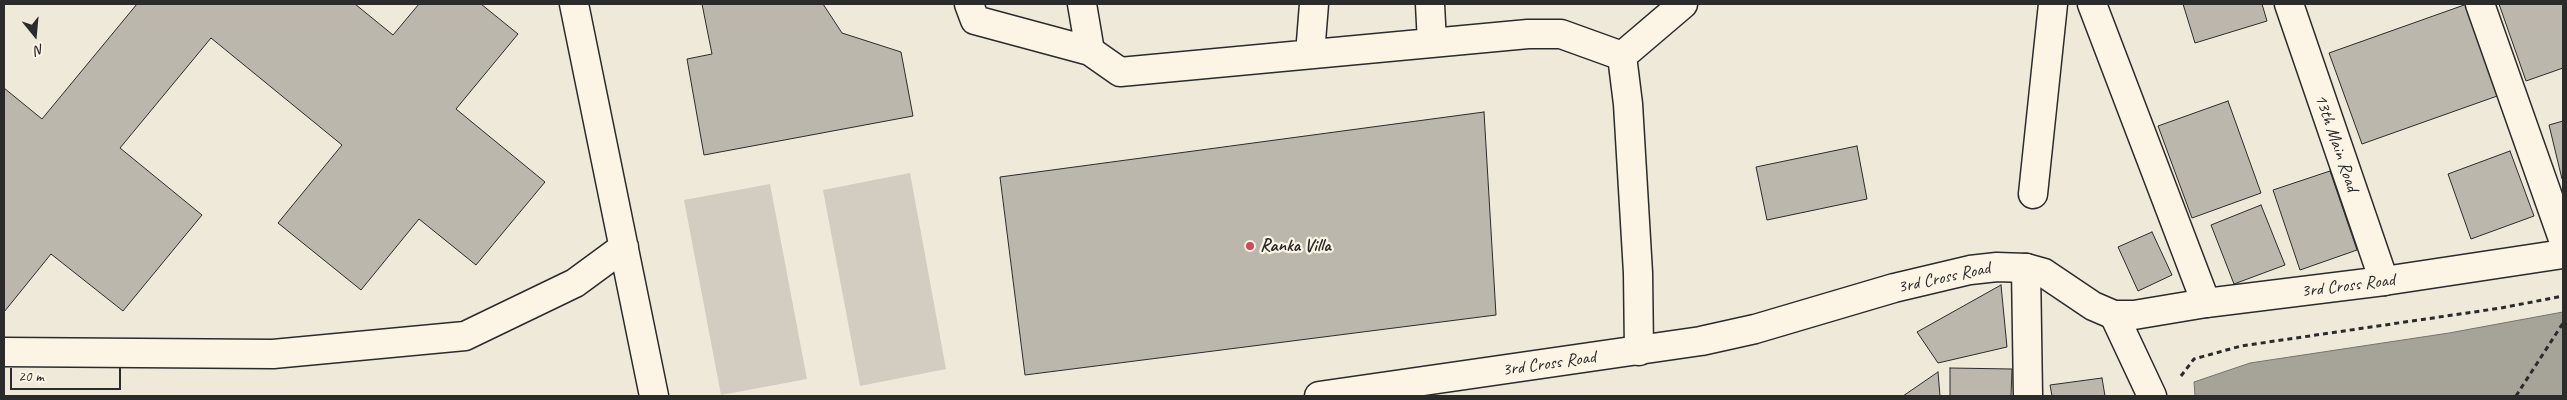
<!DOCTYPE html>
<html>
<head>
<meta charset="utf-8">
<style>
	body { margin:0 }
	#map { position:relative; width:2567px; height:400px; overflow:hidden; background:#efe9da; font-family:Caveat,sans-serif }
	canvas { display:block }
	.frame { position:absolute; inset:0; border:5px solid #2b2b2b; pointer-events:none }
	.north { position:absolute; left:10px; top:10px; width:50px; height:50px; -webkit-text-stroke:4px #fcf5e5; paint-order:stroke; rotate:163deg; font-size:14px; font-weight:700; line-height:20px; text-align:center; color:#2b2b2b }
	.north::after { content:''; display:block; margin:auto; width:18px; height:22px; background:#2b2b2b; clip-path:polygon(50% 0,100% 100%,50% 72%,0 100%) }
	.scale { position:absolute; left:10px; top:368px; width:111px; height:22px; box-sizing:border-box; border:2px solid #2b2b2b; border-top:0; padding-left:6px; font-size:15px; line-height:18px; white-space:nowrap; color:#2b2b2b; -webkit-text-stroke:4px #fcf5e5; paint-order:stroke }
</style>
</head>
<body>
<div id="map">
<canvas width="2567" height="400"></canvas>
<div class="frame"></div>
<div class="north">N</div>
<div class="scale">20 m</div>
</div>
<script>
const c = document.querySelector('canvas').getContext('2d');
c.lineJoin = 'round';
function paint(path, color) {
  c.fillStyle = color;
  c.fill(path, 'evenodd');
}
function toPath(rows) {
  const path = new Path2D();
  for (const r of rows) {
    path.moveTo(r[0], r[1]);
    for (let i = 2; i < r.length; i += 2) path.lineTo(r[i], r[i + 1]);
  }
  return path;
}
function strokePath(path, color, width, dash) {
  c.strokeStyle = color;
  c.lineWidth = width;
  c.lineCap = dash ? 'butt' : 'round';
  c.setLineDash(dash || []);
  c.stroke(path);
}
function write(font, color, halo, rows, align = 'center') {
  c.font = font + ' Caveat,sans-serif';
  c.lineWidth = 4.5;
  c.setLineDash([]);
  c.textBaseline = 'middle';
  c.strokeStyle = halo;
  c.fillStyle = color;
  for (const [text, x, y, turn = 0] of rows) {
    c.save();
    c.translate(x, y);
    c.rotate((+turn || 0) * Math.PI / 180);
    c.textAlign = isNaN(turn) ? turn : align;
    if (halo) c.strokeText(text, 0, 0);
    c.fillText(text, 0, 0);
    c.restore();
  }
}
paint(toPath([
	[910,173,946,369,860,386,823,190],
	[770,184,807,379,721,395,684,200]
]), '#d2cdc0');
const water = toPath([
	[2563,312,2563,396,2195,396,2194,382,2250,363,2449,333,2563,312]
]);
paint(water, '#a6a399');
strokePath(water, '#75736d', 1);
const building = toPath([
	[137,4,355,4,393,35,419,4,481,4,518,34,456,109,545,182,476,265,419,219,361,290,278,223,342,145,211,38,120,148,202,215,123,311,51,254,4,312,4,88,42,119,137,4],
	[702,4,823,4,842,33,901,52,913,116,704,155,687,59,712,54,702,4],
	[2183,4,2262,4,2267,21,2195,43,2183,4],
	[2467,4,2500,95,2362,144,2329,53,2467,4],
	[2499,4,2563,4,2563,68,2526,81,2499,4],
	[2228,101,2261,193,2192,218,2158,126,2228,101],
	[1484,112,1496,315,1025,375,1000,177,1484,112],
	[2563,121,2563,179,2562,179,2549,125,2563,121],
	[1857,146,1867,199,1767,220,1756,167,1857,146],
	[2510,151,2534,216,2471,239,2448,174,2510,151],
	[2330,171,2357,250,2300,270,2273,190,2330,171],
	[2261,205,2285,265,2234,284,2211,225,2261,205],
	[2152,232,2172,275,2138,291,2118,247,2152,232],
	[2001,285,2007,347,1938,363,1917,332,2001,285],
	[1950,368,2012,369,2011,396,1950,396,1950,368],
	[1938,372,1940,396,1903,396,1938,372],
	[2102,378,2105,396,2052,396,2050,385,2102,378]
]);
paint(building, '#bcb7ac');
strokePath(building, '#2b2b2b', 1);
const street = toPath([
	[574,4,654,396],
	[969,4,975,20,1090,51,1120,72,1528,34,1561,34,1622,56],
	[1082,4,1090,51],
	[1430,4,1432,43],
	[2092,4,2206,303],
	[2289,4,2384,281],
	[2480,4,2563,239],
	[1310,54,1314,4],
	[2033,194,2053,4],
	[2026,268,2028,396],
	[2114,315,2152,396],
	[1639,351,1638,273,1628,104,1622,56,1683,4],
	[4,352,273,354,465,336,575,283,624,247]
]);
const secondary = toPath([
	[1319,396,1701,341,1755,329,1894,288,1970,270,1997,267,2026,268,2044,273,2093,306,2114,315,2134,315,2206,303,2384,281,2563,254]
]);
strokePath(street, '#2b2b2b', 31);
strokePath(secondary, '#2b2b2b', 31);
strokePath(toPath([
	[2181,376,2194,359,2241,346,2501,308,2563,296],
	[2516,396,2563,323]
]), '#2b2b2b', 3, [5, 4]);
strokePath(street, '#fcf5e5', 28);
strokePath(secondary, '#fcf5e5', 28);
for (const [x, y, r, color] of [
	[1250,246,5,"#d1495b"]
]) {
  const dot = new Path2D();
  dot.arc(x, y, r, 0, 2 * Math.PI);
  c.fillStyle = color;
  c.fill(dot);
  strokePath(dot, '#fcf5e5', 2);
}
write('18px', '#2b2b2b', '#fcf5e5', [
	["13th Main Road",2336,143,71],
	["3rd Cross Road",1944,278,-12],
	["3rd Cross Road",2348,286,-7],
	["3rd Cross Road",1549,364,-8]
]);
write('bold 18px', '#2b2b2b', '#fcf5e5', [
	["Ranka Villa",1260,246]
], 'left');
</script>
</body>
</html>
